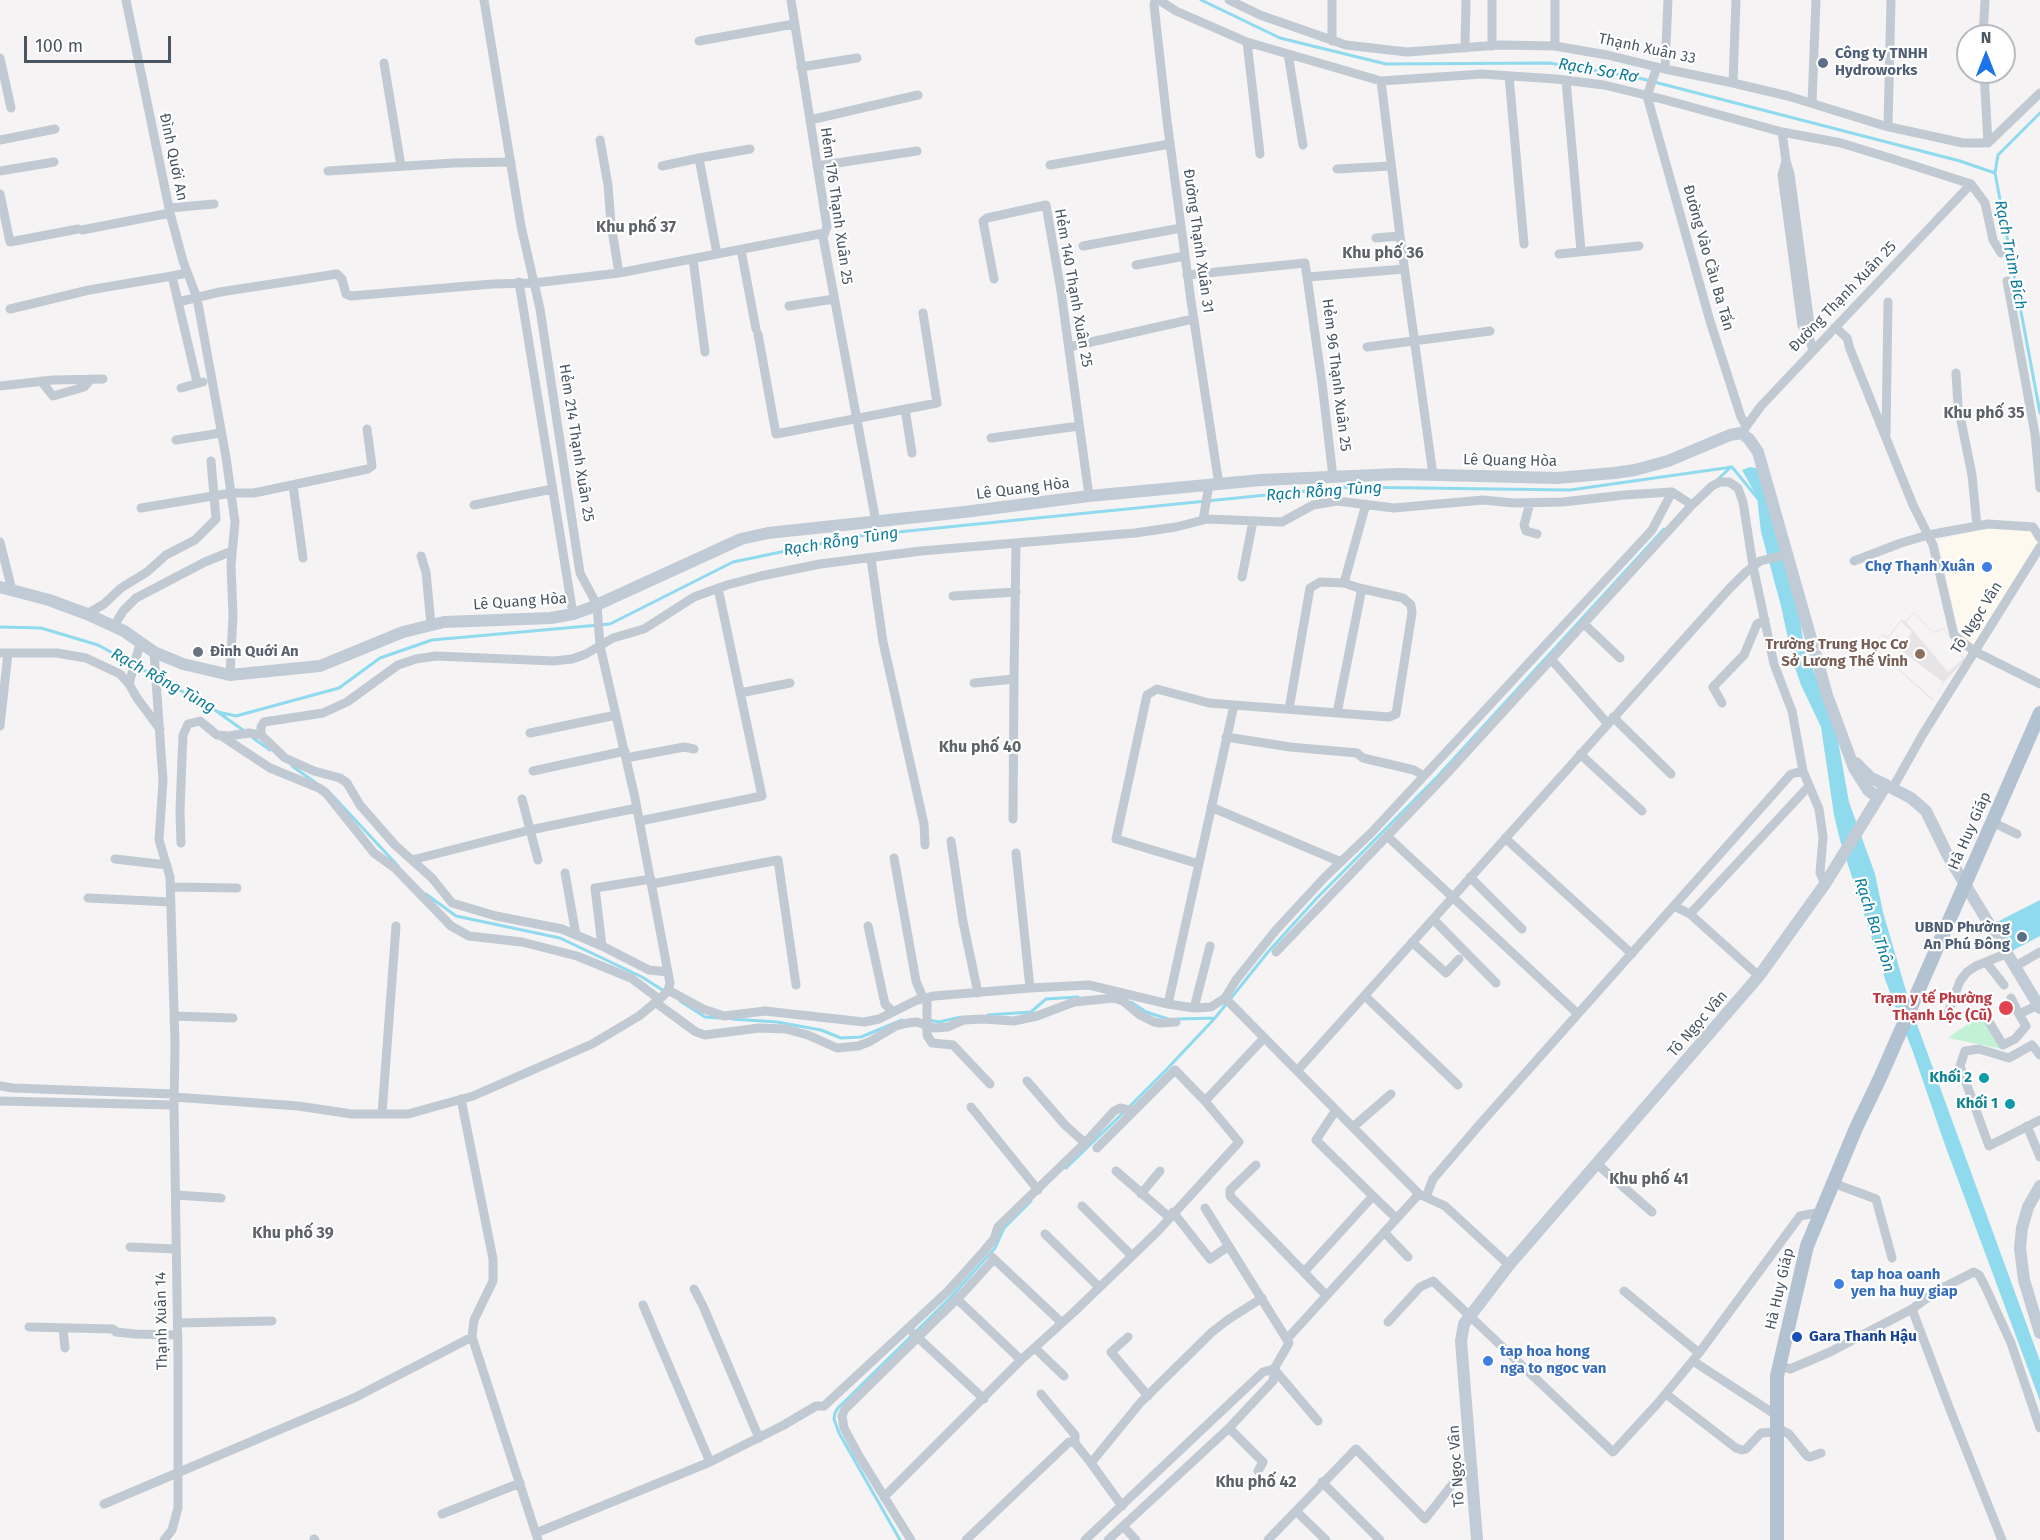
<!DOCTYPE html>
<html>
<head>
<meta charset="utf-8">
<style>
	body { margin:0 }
	#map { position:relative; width:2040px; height:1540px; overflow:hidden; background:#f5f3f3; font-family:"Fira Sans",sans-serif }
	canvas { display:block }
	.north { position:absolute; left:1956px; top:24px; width:60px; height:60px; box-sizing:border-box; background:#fff; border:2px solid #b7bbc0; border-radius:50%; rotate:0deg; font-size:16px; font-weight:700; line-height:24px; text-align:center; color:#4a5661 }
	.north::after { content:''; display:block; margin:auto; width:21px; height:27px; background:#1a73e8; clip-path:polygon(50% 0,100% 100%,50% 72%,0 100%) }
	.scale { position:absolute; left:24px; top:36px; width:147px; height:27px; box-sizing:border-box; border:3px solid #4a5661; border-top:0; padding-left:8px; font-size:18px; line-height:21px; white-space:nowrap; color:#4a5661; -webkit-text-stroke:4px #fff; paint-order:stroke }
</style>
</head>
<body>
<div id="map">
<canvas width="2040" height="1540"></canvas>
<div class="north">N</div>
<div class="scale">100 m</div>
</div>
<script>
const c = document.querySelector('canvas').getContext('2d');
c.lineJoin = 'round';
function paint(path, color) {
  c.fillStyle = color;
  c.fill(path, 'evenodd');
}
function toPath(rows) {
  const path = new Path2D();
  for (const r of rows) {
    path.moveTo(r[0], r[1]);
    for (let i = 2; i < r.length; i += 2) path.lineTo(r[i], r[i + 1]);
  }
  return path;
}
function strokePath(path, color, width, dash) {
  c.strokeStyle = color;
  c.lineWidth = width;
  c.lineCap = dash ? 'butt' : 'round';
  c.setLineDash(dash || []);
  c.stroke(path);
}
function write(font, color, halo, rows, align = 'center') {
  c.font = font + ' "Fira Sans",sans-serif';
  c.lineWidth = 4.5;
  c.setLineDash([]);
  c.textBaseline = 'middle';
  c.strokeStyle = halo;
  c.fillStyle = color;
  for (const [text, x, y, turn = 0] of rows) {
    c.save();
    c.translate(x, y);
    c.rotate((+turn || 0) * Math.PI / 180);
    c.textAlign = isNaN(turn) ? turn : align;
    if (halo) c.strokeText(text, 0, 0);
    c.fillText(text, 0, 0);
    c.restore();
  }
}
paint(toPath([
	[2029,525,2038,541,1972,646,1958,631,1939,541,1981,528]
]), '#fdf9ef');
paint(toPath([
	[1914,612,1933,632,1944,628,1965,660,1944,682,1933,701,1872,646,1881,634,1888,637,1901,620,1905,621],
	[1914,613,1933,633,1944,629,1963,659,1948,672,1906,622],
	[1901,621,1912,632,1899,649,1943,682,1934,700,1873,646,1881,635,1888,639]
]), '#e6e4e5');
paint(toPath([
	[1982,1014,2003,1049,1948,1038]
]), '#c3f1d5');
paint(toPath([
	[1750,467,1756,468,1762,476,1797,601,1804,646,1831,717,1838,741,1849,802,1875,874,1883,912,1911,1008,2040,1361,2040,1401,1945,1145,1913,1052,1886,982,1840,840,1834,815,1821,727,1801,685,1793,662,1781,606,1761,532,1757,497,1742,470],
	[2040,900,2040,936,2012,951,1995,923]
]), '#90daee');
strokePath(toPath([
	[1201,0,1280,38,1386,64,1549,63,1635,77,1960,161,1995,173],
	[2040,113,1998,155,1995,173,2040,413],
	[1732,467,1759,500],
	[1717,480,1730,468],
	[0,627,41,628,98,645,153,675],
	[159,678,218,712,236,716,339,688,380,658,432,640,610,624,733,562,858,536,1346,487,1570,490,1732,467],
	[219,713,243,730],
	[253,738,270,750],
	[292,766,316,783],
	[331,794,398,866],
	[426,894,456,916,560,938,642,977,664,991],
	[680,1001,705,1017,719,1018],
	[1131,1002,1146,1012,1168,1019],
	[988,1015,1031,1012,1046,999,1078,997],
	[732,1019,777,1022,821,1030,841,1038,861,1037,902,1020],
	[1178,1019,1215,1018],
	[929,1020,939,1022,961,1017],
	[1129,1107,1167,1069,1215,1018,1268,952,1317,898,1438,776,1664,529],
	[1066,1168,1124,1112],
	[900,1540,839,1433,834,1419,835,1413,838,1408,950,1298,995,1248,1004,1228,1031,1201]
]), '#90daee', 3);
strokePath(toPath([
	[126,0,170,213,183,261,197,298,226,457,235,522,231,565,233,615,230,675],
	[791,0,827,227,823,237,876,522],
	[1155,0,1154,5,1167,121,1191,301,1219,485],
	[1159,0,1176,11,1247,42,1381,81,1482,74,1556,79,1604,85,1662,99,1782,132,1841,143,1893,159,1971,184,1985,203,1993,240,2001,253],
	[1229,0,1260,15,1346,45,1407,52,1499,45,1555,46,1607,55,1665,69,1733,83,1788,96,1885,126,1963,143,1988,143,2040,93],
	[1332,0,1332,41],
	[1492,0,1492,46],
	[1555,0,1555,46],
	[1983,36,1985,1],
	[699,41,794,24],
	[1247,42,1260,154],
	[1465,48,1466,0],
	[1288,54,1303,145],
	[0,58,11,108],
	[384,63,401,166],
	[801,67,857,58],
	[1657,67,1647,96,1710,321,1741,417,1746,426],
	[1665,69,1668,0],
	[1984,72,1988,143],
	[1509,76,1524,244],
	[1566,80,1581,251],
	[1381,81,1400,236,1433,475],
	[1733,83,1736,0],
	[1812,103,1816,0],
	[810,120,918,95],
	[1888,126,1891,0],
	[1782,132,1786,161],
	[0,140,55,129],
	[600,140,608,185,611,224,619,273],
	[699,158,750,149],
	[1050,165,1170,144],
	[662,166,699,158,717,254],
	[817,166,917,151],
	[1337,169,1391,166],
	[0,171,54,162],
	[328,171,453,163,511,162],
	[0,194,10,242,78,229],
	[169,208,214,204],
	[82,230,170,213],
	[1376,238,1400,236],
	[1083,246,1181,228],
	[741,250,756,329],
	[1559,254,1639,246],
	[693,259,705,352],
	[1136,265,1185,256],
	[187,273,172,276,197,382],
	[1187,275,1305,263,1322,383,1333,477],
	[1308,277,1404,269],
	[994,279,983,221,987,218,1046,205,1061,291,1089,496],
	[2007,281,2035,434,2040,488],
	[519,282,573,614],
	[178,302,220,292,337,274,342,279,346,294,351,296,492,284,534,283,619,273,825,233],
	[789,306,834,299],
	[10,309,89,290,172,276],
	[1835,327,1847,338,1850,349,1913,505,1933,545,1954,635,1974,651,2040,684],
	[1808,333,1810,324,1790,174,1786,161,1782,175,1802,326,1808,333,1813,351],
	[758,334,776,434,937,403,923,313],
	[1069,347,1193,319],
	[1367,347,1490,331],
	[1956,373,1958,406,1972,475,1977,526],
	[41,381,53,396,84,387,91,379],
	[0,386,53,380,103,379],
	[181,388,203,382],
	[905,409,912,453],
	[1745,428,1761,406,1971,184],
	[1886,434,1888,302],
	[991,438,1079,426],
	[176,440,221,433],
	[293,485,303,558],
	[1530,503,1524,525,1526,531,1537,534],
	[474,505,552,489],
	[141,508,231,493,254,493,368,469,372,466,367,429],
	[1203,520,1209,485],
	[0,542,12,590],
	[421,556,426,572,431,625],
	[871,559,883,642,924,824,925,845],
	[1854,561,1901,543,1928,535,1988,524,2033,527,2040,538],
	[1242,577,1253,521],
	[1344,583,1366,504],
	[953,596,1016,592],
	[87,614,104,604,121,588,147,572,166,555,195,540,216,519,211,461],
	[1583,623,1620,658],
	[114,626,123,611,136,598,205,562,232,551],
	[140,644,129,684,137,698,160,729],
	[154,652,163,781,159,840,170,877,175,1044,174,1105,178,1357,178,1508,172,1530,164,1540],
	[0,653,57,653,86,658,120,674,129,684],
	[1551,659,1608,724],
	[974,683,1014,679,1016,543],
	[740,693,790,683],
	[1722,703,1713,687,1744,655,1757,624,1765,620],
	[1289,709,1310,588,1320,582,1344,583,1359,588,1361,593,1337,713],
	[1613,717,1671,774],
	[0,726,8,653],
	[530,733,616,715],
	[261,735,261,727,264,722,323,713,347,702,398,665,416,659,436,656,554,661,572,659,586,654,613,638,644,629,694,597,727,585,761,576,820,564,921,551,1135,533,1176,527,1207,519,1282,522,1313,505,1337,501,1394,508,1483,500,1514,503,1563,502,1624,495,1672,492,1692,505],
	[223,737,270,768,319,788,326,793,374,853,395,868,451,926,469,936,522,942,577,956,631,978,659,999],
	[1226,737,1290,747,1357,753,1363,758,1414,770,1424,776],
	[1580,754,1642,811],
	[626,758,684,747,694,749],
	[533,771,625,751],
	[1892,789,1923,734,2040,547],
	[522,799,538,860],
	[1211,807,1341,862],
	[1013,819,1014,679],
	[640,821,762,796,718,588],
	[1992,822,2017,834],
	[1387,836,1578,1014],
	[1505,838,1632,954],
	[951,841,963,922,978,993],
	[181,843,180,811,182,758,183,735,188,724,200,721,217,735,228,736,249,733,261,735,285,758,314,771,340,778,347,783,360,805,395,845,432,878,452,903,496,916,562,929,602,946,649,970,668,972],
	[1016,853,1030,988],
	[894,858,916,981,923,998],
	[115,859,167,865],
	[412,860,530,830,637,808],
	[1199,864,1116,839,1147,695,1157,689,1209,703,1234,705],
	[565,873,576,935],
	[1470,877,1522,929],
	[652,884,778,860,796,985],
	[170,887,237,888],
	[88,898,171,902],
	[1674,906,1690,914,1759,976],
	[1690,914,1809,786],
	[1433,919,1496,983],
	[868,926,885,1004,893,1012],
	[1412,942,1446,973,1459,959],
	[602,946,595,888,651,879],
	[1276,952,1440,781,1692,505,1712,486,1720,482,1729,482,1738,488,1743,502,1753,566,1774,664,1792,711,1803,771,1819,809,1823,837,1820,873,1825,884],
	[1986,962,2004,985],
	[2016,966,2040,952],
	[668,990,703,1009,724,1016,765,1011,864,1022,879,1019,917,1000,934,996,1030,988,1089,985,1168,1004,1194,1008,1211,1007,1225,998,1419,1194,1445,1206,1509,1265],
	[1365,996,1458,1085],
	[927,998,927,1035,932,1043,953,1045,990,1084],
	[1225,998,1236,980,1276,930,1325,877,1372,832,1652,530,1672,492],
	[2011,998,2019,1014,2038,1005],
	[655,1002,696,1032,705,1035,759,1028,786,1029,808,1035,837,1048,858,1046,869,1042,896,1026,907,1023,917,1022,934,1028,948,1027,964,1020,982,1019,1014,1021,1037,1016,1074,1002,1114,998,1123,1001,1140,1015,1154,1022,1160,1023,1176,1022],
	[1168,1004,1234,705,1389,717,1396,714,1412,613,1411,605,1403,598,1359,588],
	[1194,1008,1210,946],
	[1948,1013,1960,981,1967,972,1976,966,2008,953],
	[1985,1015,2003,1045,2015,1039,2026,1026,2019,1014],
	[174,1016,233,1018],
	[2040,1055,2032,1045,2009,1058,1979,1049,1965,1051,1960,1066,1989,1146,2040,1120],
	[1297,1071,1729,589,1746,572,1760,561,1788,554],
	[1027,1081,1065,1125,1085,1143],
	[0,1086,13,1088,174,1094],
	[174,1097,298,1106,352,1114,408,1114,473,1096,592,1044,639,1016,662,997,668,990,670,983,635,798,600,646,597,605,580,573,540,309,521,226,484,0],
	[461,1099,493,1259,493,1281,474,1320,472,1337,538,1540],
	[0,1101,174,1105],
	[971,1107,1038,1190],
	[1336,1110,1316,1140,1373,1196],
	[382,1114,396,926],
	[2027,1126,2040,1157],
	[1353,1127,1391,1094],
	[1097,1148,1175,1070,1205,1101,1264,1038],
	[1597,1164,1652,1212],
	[1256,1165,1230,1190,1230,1196,1326,1295],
	[1116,1171,1169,1217],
	[1833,1183,1876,1199,1892,1258],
	[1141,1194,1160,1171],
	[176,1195,221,1198],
	[1426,1197,1433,1179,1481,1123,1791,774,1803,771],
	[1082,1206,1131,1255],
	[1173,1212,1210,1259,1229,1246],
	[1384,1232,1408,1257],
	[1045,1234,1099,1287],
	[130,1247,176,1249],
	[992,1257,1062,1323],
	[1304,1272,1373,1196,1396,1218],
	[694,1289,703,1306,759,1438],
	[1624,1291,1699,1353],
	[957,1299,1021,1360],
	[643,1305,710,1462],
	[1912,1309,1949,1407,2002,1540],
	[1388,1322,1420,1287,1433,1281,1613,1452,1658,1403,1699,1353,1800,1216,1821,1212],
	[178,1323,272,1321],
	[29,1327,113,1329,116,1332,135,1334,178,1335],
	[63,1329,65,1348],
	[913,1333,984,1399],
	[1128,1337,1111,1352,1148,1396],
	[1287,1339,1419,1194],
	[1035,1348,1064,1376],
	[1693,1361,1776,1415],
	[1779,1365,1790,1369,1830,1352,1912,1309,1938,1290,1974,1272,1979,1275,1985,1286,2011,1343,2040,1428],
	[1274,1369,1318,1421],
	[1041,1394,1075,1435,1075,1443],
	[1666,1394,1736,1448,1742,1450,1746,1449,1761,1433,1776,1432],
	[1776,1427,1789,1434,1807,1456,1810,1457,1821,1453],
	[1229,1428,1263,1462,1258,1471],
	[1091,1463,1122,1506],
	[1322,1482,1380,1540],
	[884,1497,1021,1360,1075,1311,1158,1231,1239,1142,1205,1101],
	[104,1504,354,1398,472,1337],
	[1297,1512,1326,1540],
	[442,1514,520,1483],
	[1123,1526,1136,1540],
	[536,1533,710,1462,782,1426,816,1406,824,1406,948,1291,984,1251,994,1239,998,1227,1085,1143,1114,1111,1120,1108,1133,1111],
	[314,1539,315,1540],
	[911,1540,859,1456,844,1428,842,1416,845,1409,964,1292,994,1259],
	[966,1540,1069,1442,1075,1443,1091,1463,1141,1402,1212,1332,1229,1319,1262,1298],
	[1085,1540,1263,1372,1274,1369],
	[1108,1540,1229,1428,1273,1381,1274,1369,1289,1343,1205,1208],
	[1268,1540,1356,1449,1425,1519,1455,1481,1473,1469]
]), '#c1cad2', 9);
strokePath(toPath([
	[0,587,49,600,87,614,124,631,154,652,183,664,230,675,320,666,403,632,444,622,551,618,573,614,590,608,741,539,768,533,964,512,1089,496,1261,480,1399,474,1557,478,1614,473,1635,470,1668,461,1730,435,1741,433,1749,439,1758,452,1827,695,1854,768,1868,790,1877,797],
	[1856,763,1871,778,1886,785],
	[2040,1186,2028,1207,2022,1228,2020,1248,2024,1280,2040,1333],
	[1477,1540,1461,1341,1464,1324,1509,1265,1759,976,1825,884,1886,785,1911,798,1926,811,1948,856,2040,1008]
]), '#c1cbd6', 12);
strokePath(toPath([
	[1777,1540,1777,1376,1807,1246,1856,1128,1880,1078,2040,713]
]), '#b3c2d1', 14);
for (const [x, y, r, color] of [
	[1823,63,6,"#5c6f8a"],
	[1987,567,6,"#3f7fe0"],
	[198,652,6,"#6b7280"],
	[1920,654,6,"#8d6e63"],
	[2022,937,6,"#5c6f8a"],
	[2006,1008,8,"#e0444e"],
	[1984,1078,6,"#0f9aa8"],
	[2010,1104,6,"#0f9aa8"],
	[1839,1284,6,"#3f7fe0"],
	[1797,1337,6,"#1a4fb4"],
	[1488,1361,6,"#3f7fe0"]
]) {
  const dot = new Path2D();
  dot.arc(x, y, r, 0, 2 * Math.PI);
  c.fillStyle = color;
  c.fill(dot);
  strokePath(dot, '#fff', 2);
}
write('15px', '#4a5661', '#fff', [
	["Thạnh Xuân 33",1647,49,12],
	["Đình Quới An",173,157,78],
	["Hẻm 176 Thạnh Xuân 25",836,206,82],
	["Đường Thạnh Xuân 31",1198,241,82],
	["Đường Vào Cầu Ba Tấn",1708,258,74],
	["Hẻm 140 Thạnh Xuân 25",1073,288,80],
	["Đường Thạnh Xuân 25",1843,297,-46],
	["Hẻm 96 Thạnh Xuân 25",1336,375,83],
	["Hẻm 214 Thạnh Xuân 25",576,443,81],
	["Lê Quang Hòa",1510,461,1],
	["Lê Quang Hòa",1023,489,-7],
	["Lê Quang Hòa",520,602,-4],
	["Tô Ngọc Vân",1977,618,-58],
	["Hà Huy Giáp",1970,831,-66],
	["Tô Ngọc Vân",1698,1024,-49],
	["Hà Huy Giáp",1780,1289,-77],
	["Thạnh Xuân 14",162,1321,-91],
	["Tô Ngọc Vân",1457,1466,-94]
]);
write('bold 15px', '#4e5e75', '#fff', [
	["Công ty TNHH",1835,54],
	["Hydroworks",1835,71],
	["UBND Phường",2010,928,"right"],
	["An Phú Đông",2010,945,"right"]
], 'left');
write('bold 15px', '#366cbe', '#fff', [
	["Chợ Thạnh Xuân",1975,567,"right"],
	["tap hoa oanh",1851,1275],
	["yen ha huy giap",1851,1292],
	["tap hoa hong",1500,1352],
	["nga to ngoc van",1500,1369]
], 'left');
write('bold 15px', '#785e54', '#fff', [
	["Trường Trung Học Cơ",1908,645],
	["Sở Lương Thế Vinh",1908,662]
], 'right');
write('bold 15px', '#5b616d', '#fff', [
	["Đình Quới An",210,652]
], 'left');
write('bold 15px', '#be3a42', '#fff', [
	["Trạm y tế Phường",1992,999],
	["Thạnh Lộc (Cũ)",1992,1016]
], 'right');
write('bold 15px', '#0d838f', '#fff', [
	["Khối 2",1972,1078],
	["Khối 1",1998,1104]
], 'right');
write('bold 15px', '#164399', '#fff', [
	["Gara Thanh Hậu",1809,1337]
], 'left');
write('italic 16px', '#0c7c9b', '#fff', [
	["Rạch Sơ Rơ",1598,71,10],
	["Rạch Trùm Bích",2010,255,79],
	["Rạch Rỗng Tùng",1324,492,-4],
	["Rạch Rỗng Tùng",841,542,-9],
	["Rạch Rỗng Tùng",163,681,29],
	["Rạch Ba Thôn",1874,925,72]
]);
write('bold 16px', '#5f6368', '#fff', [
	["Khu phố 37",636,228],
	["Khu phố 36",1383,254],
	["Khu phố 35",1984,414],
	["Khu phố 40",980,748],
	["Khu phố 41",1649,1180],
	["Khu phố 39",293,1234],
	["Khu phố 42",1256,1483]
]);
</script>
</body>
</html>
